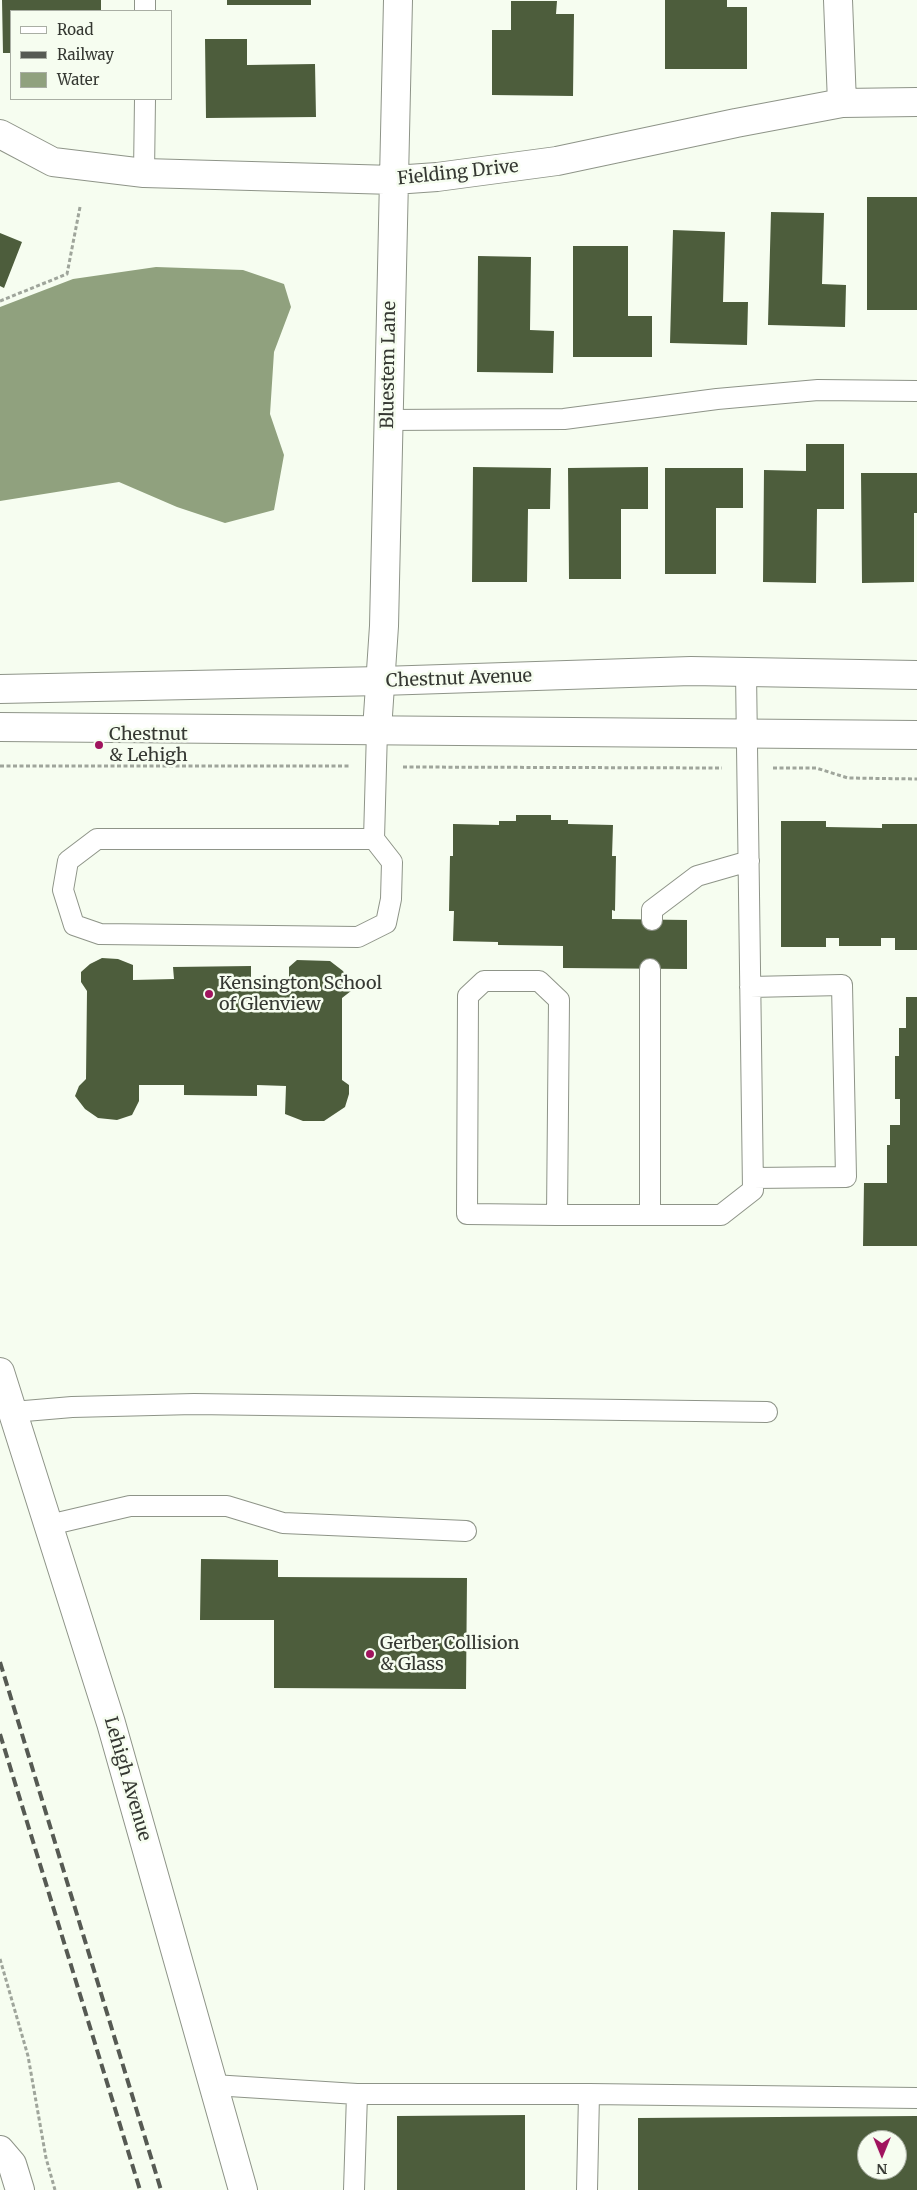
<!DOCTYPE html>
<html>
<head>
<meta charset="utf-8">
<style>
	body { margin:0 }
	#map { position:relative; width:917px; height:2190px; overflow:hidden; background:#f6fdf0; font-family:Merriweather,serif }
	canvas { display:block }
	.legend { position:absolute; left:10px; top:10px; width:162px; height:90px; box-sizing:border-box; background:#f6fdf0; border:1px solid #a9aea4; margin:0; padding:6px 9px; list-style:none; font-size:15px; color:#353832 }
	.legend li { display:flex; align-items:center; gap:10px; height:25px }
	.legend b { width:25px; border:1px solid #a9aea4 }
	.north { position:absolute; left:857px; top:2130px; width:50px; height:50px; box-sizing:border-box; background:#f6fdf0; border:1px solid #a9aea4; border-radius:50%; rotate:180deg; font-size:14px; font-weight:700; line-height:20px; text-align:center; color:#353832 }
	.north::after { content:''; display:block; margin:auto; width:18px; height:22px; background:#a0135e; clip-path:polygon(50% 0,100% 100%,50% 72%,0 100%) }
</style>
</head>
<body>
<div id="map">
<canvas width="917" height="2190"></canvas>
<ul class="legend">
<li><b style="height:6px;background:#fff"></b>Road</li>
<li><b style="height:6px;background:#565a53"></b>Railway</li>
<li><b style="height:14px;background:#90a17e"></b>Water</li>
</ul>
<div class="north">N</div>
</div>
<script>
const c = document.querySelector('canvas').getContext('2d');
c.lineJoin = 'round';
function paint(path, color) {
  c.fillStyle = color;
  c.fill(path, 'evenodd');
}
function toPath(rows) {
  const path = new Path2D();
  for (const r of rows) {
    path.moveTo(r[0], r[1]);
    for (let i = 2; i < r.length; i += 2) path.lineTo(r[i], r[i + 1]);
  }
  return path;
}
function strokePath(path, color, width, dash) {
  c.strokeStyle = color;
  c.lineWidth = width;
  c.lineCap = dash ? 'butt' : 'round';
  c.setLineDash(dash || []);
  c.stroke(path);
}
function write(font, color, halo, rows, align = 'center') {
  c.font = font + ' Merriweather,serif';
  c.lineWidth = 5;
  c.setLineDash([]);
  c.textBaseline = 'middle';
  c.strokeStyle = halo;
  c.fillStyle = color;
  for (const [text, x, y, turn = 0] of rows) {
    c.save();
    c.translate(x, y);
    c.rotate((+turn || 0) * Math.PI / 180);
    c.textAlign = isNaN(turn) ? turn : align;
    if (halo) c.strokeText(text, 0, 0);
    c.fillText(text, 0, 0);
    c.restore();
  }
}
paint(toPath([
	[156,267,243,270,284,284,291,307,274,352,270,414,284,455,274,510,225,523,177,507,119,482,0,501,0,307,73,279]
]), '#90a17e');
paint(toPath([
	[2,0,101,0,101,11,11,11,11,53,3,53],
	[227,0,311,0,311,5,227,5],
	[665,0,727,0,727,7,747,7,747,69,665,69],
	[511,1,557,1,556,14,574,14,573,96,492,95,492,30,511,30],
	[205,39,247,39,247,65,315,64,316,117,206,118],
	[867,197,917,197,917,310,867,310],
	[771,212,824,213,822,284,846,285,845,327,768,325],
	[673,230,725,232,723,302,748,302,747,345,670,343],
	[0,233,22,242,4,288,0,286],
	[573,246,628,246,628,316,652,316,652,357,573,357],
	[478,256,531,257,530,330,554,331,553,373,477,372],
	[806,444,844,444,844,509,817,509,816,583,763,582,764,470,806,471],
	[473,467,551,468,550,509,528,509,527,582,472,582],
	[648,467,648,509,621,509,621,579,569,579,568,468],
	[665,468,743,468,743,508,716,508,716,574,665,574],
	[861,473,917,473,917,513,914,513,914,582,862,583],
	[516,815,551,815,551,820,568,820,568,824,613,825,612,856,616,856,615,911,612,910,612,919,687,920,687,969,563,968,563,946,498,945,498,942,453,941,454,911,449,911,450,856,453,856,453,824,499,825,499,821,516,821],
	[781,821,826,821,826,827,882,828,882,824,917,824,917,950,895,950,895,938,881,938,881,946,839,946,839,938,826,938,826,947,781,947],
	[102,958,118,959,133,965,133,980,174,979,173,967,251,966,251,979,289,979,289,967,297,960,330,961,343,971,349,982,351,991,342,998,342,1080,349,1085,349,1094,345,1107,324,1121,303,1121,285,1114,286,1086,257,1085,257,1096,184,1095,184,1085,139,1085,139,1101,132,1115,117,1120,98,1118,85,1109,75,1096,79,1086,86,1079,87,991,81,982,81,972,90,964],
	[906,997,917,997,917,1246,863,1246,864,1183,887,1183,887,1145,890,1145,890,1125,900,1125,900,1099,895,1099,895,1056,899,1056,899,1028,906,1028],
	[201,1559,278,1560,278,1577,467,1578,466,1689,274,1688,274,1620,200,1620],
	[525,2115,525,2190,397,2190,397,2116],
	[917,2116,917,2190,638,2190,638,2118],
	[867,2140,897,2140,897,2170,867,2170]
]), '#4d5d3c');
const lane = toPath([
	[145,0,145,11],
	[144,173,145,99],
	[387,420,564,419,717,399,818,390,917,391],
	[374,839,97,839,68,861,63,890,74,925,100,934,358,937,386,923,391,899,392,862,374,839,377,730],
	[652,920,652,910,697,876,749,861],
	[650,969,650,1215],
	[750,987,842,985,846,1177,753,1178],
	[557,1215,559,1000,539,981,484,981,468,996,467,1214,557,1215,721,1215,753,1190,746,672],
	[13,1412,72,1407,194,1404,767,1412],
	[49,1525,130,1506,227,1506,283,1523,466,1531],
	[213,2085,357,2094,354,2190],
	[357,2094,589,2094,587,2190],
	[589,2094,917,2098]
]);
const street = toPath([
	[838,0,842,103],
	[0,134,53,162,144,173,394,180,437,177,557,161,736,123,842,103,917,102],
	[377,730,384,626,398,0]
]);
const secondary = toPath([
	[0,689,381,681,691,671,917,675],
	[0,727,917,735],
	[0,1372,111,1723,243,2190],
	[0,2150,12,2164,20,2190]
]);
strokePath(lane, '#8e9488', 22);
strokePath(street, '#8e9488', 30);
strokePath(secondary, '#8e9488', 30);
strokePath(toPath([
	[0,301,67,274,80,207],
	[0,766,349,766],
	[403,767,722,768],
	[773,768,816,768,848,778,917,779],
	[0,1959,28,2056,46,2158,55,2190]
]), '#9fa59b', 3, [4, 2.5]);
strokePath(lane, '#fff', 20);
strokePath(street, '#fff', 28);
strokePath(secondary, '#fff', 28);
strokePath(toPath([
	[0,1662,161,2190],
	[0,1734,140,2190]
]), '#565a53', 4, [10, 5]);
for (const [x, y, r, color] of [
	[99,745,5,"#a0135e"],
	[209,994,5,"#a0135e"],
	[370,1654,5,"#a0135e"]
]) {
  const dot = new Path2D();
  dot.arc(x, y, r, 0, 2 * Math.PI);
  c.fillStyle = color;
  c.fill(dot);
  strokePath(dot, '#f6fdf0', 2);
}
write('18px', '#353832', '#f6fdf0', [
	["Fielding Drive",458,173,-6],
	["Bluestem Lane",389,365,-89],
	["Chestnut Avenue",459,679,-2],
	["Lehigh Avenue",127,1779,74]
]);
write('18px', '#353832', '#f6fdf0', [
	["Chestnut",109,735],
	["& Lehigh",109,756],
	["Kensington School",219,984],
	["of Glenview",219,1005],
	["Gerber Collision",380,1644],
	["& Glass",380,1665]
], 'left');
</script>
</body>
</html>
